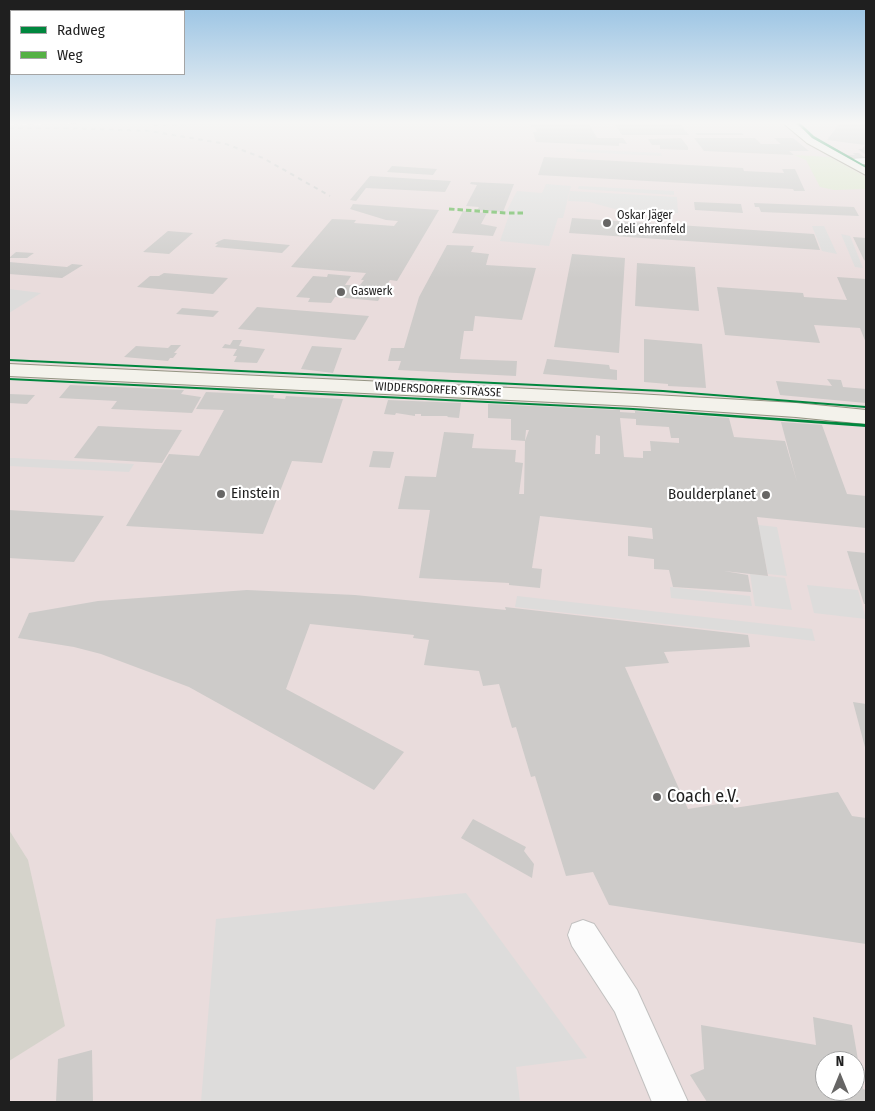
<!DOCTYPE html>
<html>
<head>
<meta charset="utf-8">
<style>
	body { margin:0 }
	#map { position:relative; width:875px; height:1111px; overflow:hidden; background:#eceae8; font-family:"Fira Sans Condensed",sans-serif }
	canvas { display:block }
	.frame { position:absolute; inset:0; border:10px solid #1f1f1f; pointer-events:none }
	.legend { position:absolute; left:10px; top:10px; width:175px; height:65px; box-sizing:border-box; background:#fff; border:1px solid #a5a5a5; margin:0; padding:6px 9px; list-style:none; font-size:15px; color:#1f1f1f }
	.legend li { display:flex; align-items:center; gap:10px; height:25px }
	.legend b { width:25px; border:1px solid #a5a5a5 }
	.north { position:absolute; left:815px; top:1051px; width:50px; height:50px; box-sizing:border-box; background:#fff; border:1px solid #a5a5a5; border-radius:50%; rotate:0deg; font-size:14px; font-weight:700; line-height:20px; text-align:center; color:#1f1f1f }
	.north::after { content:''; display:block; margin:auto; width:18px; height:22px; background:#676665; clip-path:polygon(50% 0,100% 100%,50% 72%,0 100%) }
</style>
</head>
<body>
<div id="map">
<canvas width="875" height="1111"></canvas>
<div class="frame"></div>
<ul class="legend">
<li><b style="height:6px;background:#00873e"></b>Radweg</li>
<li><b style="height:6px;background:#55b145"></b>Weg</li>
</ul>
<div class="north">N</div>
</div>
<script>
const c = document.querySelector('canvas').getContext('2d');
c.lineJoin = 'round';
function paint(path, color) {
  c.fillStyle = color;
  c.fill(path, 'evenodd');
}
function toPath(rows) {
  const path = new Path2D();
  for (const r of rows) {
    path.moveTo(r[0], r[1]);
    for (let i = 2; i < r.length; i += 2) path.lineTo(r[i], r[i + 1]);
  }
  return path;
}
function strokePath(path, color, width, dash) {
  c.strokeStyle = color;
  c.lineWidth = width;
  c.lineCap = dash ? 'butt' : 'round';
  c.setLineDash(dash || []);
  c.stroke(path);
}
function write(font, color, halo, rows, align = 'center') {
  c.font = font + ' "Fira Sans Condensed",sans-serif';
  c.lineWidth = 4.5;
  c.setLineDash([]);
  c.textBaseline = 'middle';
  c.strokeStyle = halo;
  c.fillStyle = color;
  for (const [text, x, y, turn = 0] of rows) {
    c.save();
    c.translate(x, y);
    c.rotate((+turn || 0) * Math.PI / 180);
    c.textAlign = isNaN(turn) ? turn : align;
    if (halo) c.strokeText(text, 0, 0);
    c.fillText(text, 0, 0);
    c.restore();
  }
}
paint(toPath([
	[86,123,866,123,866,1102,9,1102,9,125],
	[825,1061,855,1061,855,1091,825,1091]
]), '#e9dcdc');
paint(toPath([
	[9,830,28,860,65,1026,9,1061]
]), '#d5d3cb');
paint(toPath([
	[794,155,830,157,866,177,866,189,834,190,820,187,806,160]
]), '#dce6cb');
paint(toPath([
	[577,149,661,153,662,156,576,152],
	[546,184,571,186,563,218,558,218,549,246,500,241,509,215,505,214,517,191,542,193],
	[579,186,674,191,674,195,578,189],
	[570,191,677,197,678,213,615,209,589,202,568,201],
	[812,226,824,226,837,254,822,251],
	[841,234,850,236,863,268,855,267],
	[9,289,41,293,9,313],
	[228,372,357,378,356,380,227,375],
	[388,379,507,384,507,387,387,382],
	[9,458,14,458,134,464,129,472,9,466],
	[758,525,777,527,787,576,768,574],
	[750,574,785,578,792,610,755,606],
	[807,585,858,590,866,619,814,613],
	[670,587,750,596,752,606,671,598],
	[517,596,812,629,815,641,515,607],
	[466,893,587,1058,516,1067,520,1102,201,1102,216,919]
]), '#dddcdb');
paint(toPath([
	[589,123,597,138,623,138,627,144,619,143,619,146,536,142,533,132,537,132,534,127,531,127,530,124],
	[614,123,679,123,689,135,622,135],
	[840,123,866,123,866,155,858,149,862,149,865,145,827,140],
	[695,133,742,133,744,135,697,135],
	[681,138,688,147,688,150,660,149,660,145,652,145,648,139],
	[694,138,755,138,761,144,781,144,774,138,793,138,809,151,789,151,794,155,704,151],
	[853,153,859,153,866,159,857,159,847,155,855,155],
	[544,157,743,168,744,171,784,173,782,169,795,169,805,191,794,191,793,189,538,175],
	[392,166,437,169,433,175,387,172],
	[370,176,451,181,445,192,366,188,356,201,350,200],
	[471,182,514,184,503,212,477,210,479,207,466,206,477,185,470,184],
	[694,202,741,204,743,213,695,210],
	[754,203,854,207,859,216,761,212,759,207,755,207],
	[353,204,439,210,397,281,390,280,378,301,335,297,331,303,308,302,310,298,296,297,313,276,327,277,328,274,351,276,345,285,362,285,360,285,364,280,361,280,366,273,291,267,332,219,356,220,354,223,394,226,398,221,386,220,350,209],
	[463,211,487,213,481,224,497,227,493,236,452,233],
	[572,218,814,234,820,250,569,233],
	[168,231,193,233,169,254,143,252],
	[853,237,866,238,866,261,864,260],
	[224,239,290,245,282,253,215,247,218,244,215,244,217,242],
	[447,245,474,246,471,252,489,254,486,265,536,268,522,320,475,316,473,331,464,331,460,359,517,361,516,376,398,370,401,361,388,361,391,348,404,348,419,297],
	[16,252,34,253,27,258,9,258],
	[572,254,625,258,619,353,554,347],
	[9,262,67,267,72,264,83,265,62,278,9,274],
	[637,263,695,267,699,311,635,306],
	[164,273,228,278,213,294,137,287,150,276,159,276],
	[837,277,866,279,866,343,860,328,814,325,820,343,725,335,717,287,803,293,804,297,847,300],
	[257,307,369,316,355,340,238,329],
	[182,308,219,311,213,317,176,314],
	[644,339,702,344,706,388,668,386,668,384,644,382],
	[233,340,242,340,239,346,265,349,257,363,234,362,237,356,233,356,237,349,222,348,225,344,230,345],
	[171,345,181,345,174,353,177,353,173,358,170,358,168,361,124,357,136,346,168,348],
	[312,346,342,348,333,373,301,369],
	[547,359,609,365,610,369,617,370,617,380,543,374],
	[827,379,841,380,843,387,866,389,866,403,780,395,776,381,832,386],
	[70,385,184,390,181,394,201,397,192,413,111,409,117,401,59,398],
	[206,392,274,395,273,398,285,399,286,396,343,399,322,463,292,461,263,534,126,526,169,454,199,456,224,410,196,409],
	[9,394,35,395,27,404,9,403],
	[388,400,461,403,459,418,447,417,448,416,421,416,421,414,415,414,415,416,396,413,395,415,384,414],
	[488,404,620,410,620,412,635,413,635,411,729,418,734,437,785,441,797,482,781,422,822,425,847,494,866,496,866,528,757,517,768,576,724,571,748,575,751,592,673,587,669,570,654,569,654,559,628,556,628,536,653,539,652,528,540,516,532,568,542,569,540,588,509,585,509,583,419,578,430,510,398,509,405,476,436,477,444,432,474,434,472,448,516,450,515,462,523,463,519,494,524,494,525,441,529,430,526,430,525,441,511,440,511,419,488,418],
	[620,418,636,419,636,425,669,427,671,438,679,438,679,443,650,441,651,451,643,451,643,458,624,457],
	[596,435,600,436,600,454,595,454],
	[98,426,156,429,182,430,162,463,74,458],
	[373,451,394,452,390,468,369,467],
	[9,510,104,516,74,562,9,558],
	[847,551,866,553,866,604,864,604],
	[247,590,355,595,506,610,505,607,748,635,750,647,664,652,669,663,625,667,688,809,731,802,734,808,838,792,852,816,866,818,866,944,609,905,593,872,566,876,535,776,531,777,516,727,512,728,499,684,483,686,479,671,424,665,429,640,413,638,414,635,310,624,286,689,404,752,374,790,189,687,101,654,74,647,18,638,29,613,98,601],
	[853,702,866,704,866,751],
	[473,819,526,847,524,851,534,864,532,878,461,838],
	[813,1017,852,1025,863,1089,866,1090,866,1102,707,1102,690,1075,704,1069,701,1025,816,1045],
	[825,1061,855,1061,855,1091,825,1091],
	[92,1050,93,1102,56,1102,58,1059]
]), '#cdcbc9');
const street = toPath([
	[866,158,866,164,849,165,844,162,849,159,866,158],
	[583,920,594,924,637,990,688,1102,652,1102,615,1012,572,946,568,935,572,924,583,920]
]);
const secondary = toPath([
	[783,123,795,123,815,139,866,166,866,175,807,143,783,123],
	[9,364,636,394,796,403,866,410,866,424,796,417,636,406,9,376,9,364]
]);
strokePath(street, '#c2c1c0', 2);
strokePath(secondary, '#949482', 2);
paint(street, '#fcfcfc');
paint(secondary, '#f3f2eb');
strokePath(toPath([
	[154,125,228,123],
	[9,128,71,128],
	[64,128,150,131,226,144,263,158,330,196]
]), '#cbcbca', 2, [4.5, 4.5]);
strokePath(toPath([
	[449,209,507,213],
	[509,213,523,213]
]), '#55b145', 3, [5.5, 3]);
paint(toPath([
	[800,123,814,136,866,166,866,168,812,138,797,123,800,123],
	[9,359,663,390,866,406,866,408,663,392,9,361,9,359],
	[9,378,633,408,866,424,866,427,633,410,9,380,9,378]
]), '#00873e');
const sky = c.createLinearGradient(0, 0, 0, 279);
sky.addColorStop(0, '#97c2e3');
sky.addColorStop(0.44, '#f6f6f5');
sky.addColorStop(1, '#f6f6f500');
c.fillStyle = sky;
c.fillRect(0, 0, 875, 279);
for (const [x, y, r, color] of [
	[607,223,5,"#676665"],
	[341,292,5,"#676665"],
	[221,494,5,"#676665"],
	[766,495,5,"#676665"],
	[657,797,5,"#676665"]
]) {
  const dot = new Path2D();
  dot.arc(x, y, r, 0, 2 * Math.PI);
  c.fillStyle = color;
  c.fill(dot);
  strokePath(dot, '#fff', 2);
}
write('12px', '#1f1f1f', '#fff', [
	["Oskar Jäger",617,216],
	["deli ehrenfeld",617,230],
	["Gaswerk",351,292]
], 'left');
write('12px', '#1f1f1f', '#fff', [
	["WIDDERSDORFER STRASSE",438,390,3]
]);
write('15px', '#1f1f1f', '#fff', [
	["Einstein",231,494],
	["Boulderplanet",756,495,"right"]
], 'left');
write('18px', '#1f1f1f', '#fff', [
	["Coach e.V.",667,797]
], 'left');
</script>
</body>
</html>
